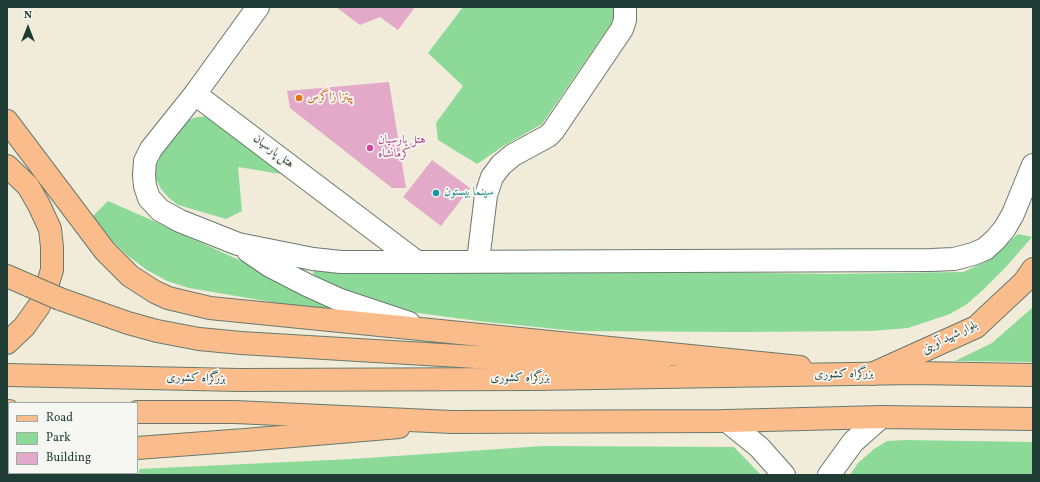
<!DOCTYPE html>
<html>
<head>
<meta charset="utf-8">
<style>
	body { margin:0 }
	#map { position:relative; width:1040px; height:482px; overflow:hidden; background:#f0ecd9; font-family:Vollkorn,serif }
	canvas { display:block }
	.frame { position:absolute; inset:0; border:8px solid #1f3d34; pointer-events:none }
	.legend { position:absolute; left:8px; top:402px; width:130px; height:72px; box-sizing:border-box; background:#f6f6f2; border:1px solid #a0aca6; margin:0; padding:5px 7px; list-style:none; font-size:12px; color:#1f3d34 }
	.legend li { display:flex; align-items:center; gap:8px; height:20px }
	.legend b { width:20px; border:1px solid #a0aca6 }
	.north { position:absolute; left:8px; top:8px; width:40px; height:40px; -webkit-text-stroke:3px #f6f6f2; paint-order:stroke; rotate:0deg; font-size:11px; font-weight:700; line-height:16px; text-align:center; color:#1f3d34 }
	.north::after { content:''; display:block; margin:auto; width:14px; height:18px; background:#1f3d34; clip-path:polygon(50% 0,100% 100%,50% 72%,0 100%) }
</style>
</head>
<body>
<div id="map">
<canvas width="1040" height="482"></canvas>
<div class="frame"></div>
<ul class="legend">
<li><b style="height:5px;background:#f9bc8a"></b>Road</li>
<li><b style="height:11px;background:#8dda98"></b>Park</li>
<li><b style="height:11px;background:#e2a9c8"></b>Building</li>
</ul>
<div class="north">N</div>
</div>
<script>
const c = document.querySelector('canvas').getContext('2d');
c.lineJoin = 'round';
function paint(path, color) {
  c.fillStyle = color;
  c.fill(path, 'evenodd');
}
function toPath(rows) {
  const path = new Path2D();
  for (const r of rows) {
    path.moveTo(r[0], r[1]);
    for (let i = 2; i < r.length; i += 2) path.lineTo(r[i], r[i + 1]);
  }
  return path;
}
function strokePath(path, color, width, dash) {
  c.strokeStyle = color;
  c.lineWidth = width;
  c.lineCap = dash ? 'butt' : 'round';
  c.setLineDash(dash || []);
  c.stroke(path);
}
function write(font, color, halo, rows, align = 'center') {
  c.font = font + ' Vollkorn,Amiri,serif';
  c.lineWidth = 3.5;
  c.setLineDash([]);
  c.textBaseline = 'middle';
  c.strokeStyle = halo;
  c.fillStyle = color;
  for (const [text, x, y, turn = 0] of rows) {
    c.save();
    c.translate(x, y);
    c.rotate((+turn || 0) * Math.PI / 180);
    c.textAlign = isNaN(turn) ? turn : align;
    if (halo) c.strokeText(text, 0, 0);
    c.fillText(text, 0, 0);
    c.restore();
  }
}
paint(toPath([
	[463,7,616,7,616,13,613,21,542,124,505,145,477,164,438,140,436,123,463,86,428,53],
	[211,116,287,175,238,167,242,211,226,219,178,205,169,198,161,189,156,179,155,169,156,158,188,120,197,117],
	[108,201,165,226,365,318,189,288,167,281,147,270,128,256,107,236,92,217],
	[1018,234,1032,237,1006,267,984,289,967,304,950,314,908,328,871,331,738,332,576,331,478,321,403,311,344,296,313,277,314,270,319,267,832,274,963,272,983,263],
	[1033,307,1033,362,955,361,992,343],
	[905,440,1033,442,1033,475,850,475,858,463,874,449,887,441],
	[543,446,734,447,761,475,139,475,139,469,352,459]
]), '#8dda98');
paint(toPath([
	[336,7,415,7,398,30,380,17,360,25],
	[389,82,406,188,392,188,290,108,287,91],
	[432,160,470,188,441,226,403,197]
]), '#e2a9c8');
const minor = toPath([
	[195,94,258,7],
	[248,251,270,266,307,285,340,300,409,323],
	[478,261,486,195,492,177,501,165,513,155,548,136,553,131,622,29,625,20,625,7],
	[417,262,195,94,151,149,145,161,144,175,145,186,149,198,160,210,180,221,238,244,313,259,341,262,417,262,931,260,954,259,973,254,985,249,996,239,1005,228,1013,214,1033,165],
	[727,421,759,447,784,475],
	[829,475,853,442,881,417]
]);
const major = toPath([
	[7,121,105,251,130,276,155,292,168,298,210,308,800,367],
	[7,166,28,186,39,205,50,229,52,247,52,270,48,283,39,306,24,327,7,343],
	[7,276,30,286],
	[60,299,128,323,157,331,199,339,241,343,660,368],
	[872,374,976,327,1024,282,1033,269],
	[137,448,245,440,399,427],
	[7,456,9,456]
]);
const highway = toPath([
	[7,375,239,380,535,379,914,373,1033,375],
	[7,411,9,411],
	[137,412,235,412,452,422,727,421,881,417,1033,419]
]);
strokePath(minor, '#687a6e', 24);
strokePath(major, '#687a6e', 24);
strokePath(highway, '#687a6e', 24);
strokePath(minor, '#fff', 22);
strokePath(major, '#f9bc8a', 22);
strokePath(highway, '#f9bc8a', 22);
const majorBridge = toPath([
	[30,286,60,299]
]);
strokePath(majorBridge, '#687a6e', 24, []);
strokePath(majorBridge, '#f9bc8a', 22);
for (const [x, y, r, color] of [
	[299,98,4,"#e8710a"],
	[370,148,4,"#d1479c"],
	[436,193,4,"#0f9aa8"]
]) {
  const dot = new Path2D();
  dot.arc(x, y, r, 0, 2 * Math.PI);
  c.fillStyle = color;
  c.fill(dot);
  strokePath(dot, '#f6f6f2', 1.5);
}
write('12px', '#c56008', '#f6f6f2', [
	["پیتزا زاگرس",307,98]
], 'left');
write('12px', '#b23c85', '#f6f6f2', [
	["هتل پارسیان",378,141],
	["کرمانشاه",378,155]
], 'left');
write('12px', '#1f3d34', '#f6f6f2', [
	["هتل پارسیان",273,152,37],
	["بلوار شهید آوینی",950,338,-26],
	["بزرگراه کشوری",844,375,-1],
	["بزرگراه کشوری",196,379,1],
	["بزرگراه کشوری",520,379]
]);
write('12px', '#0d838f', '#f6f6f2', [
	["سینما بیستون",444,193]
], 'left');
</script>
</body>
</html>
